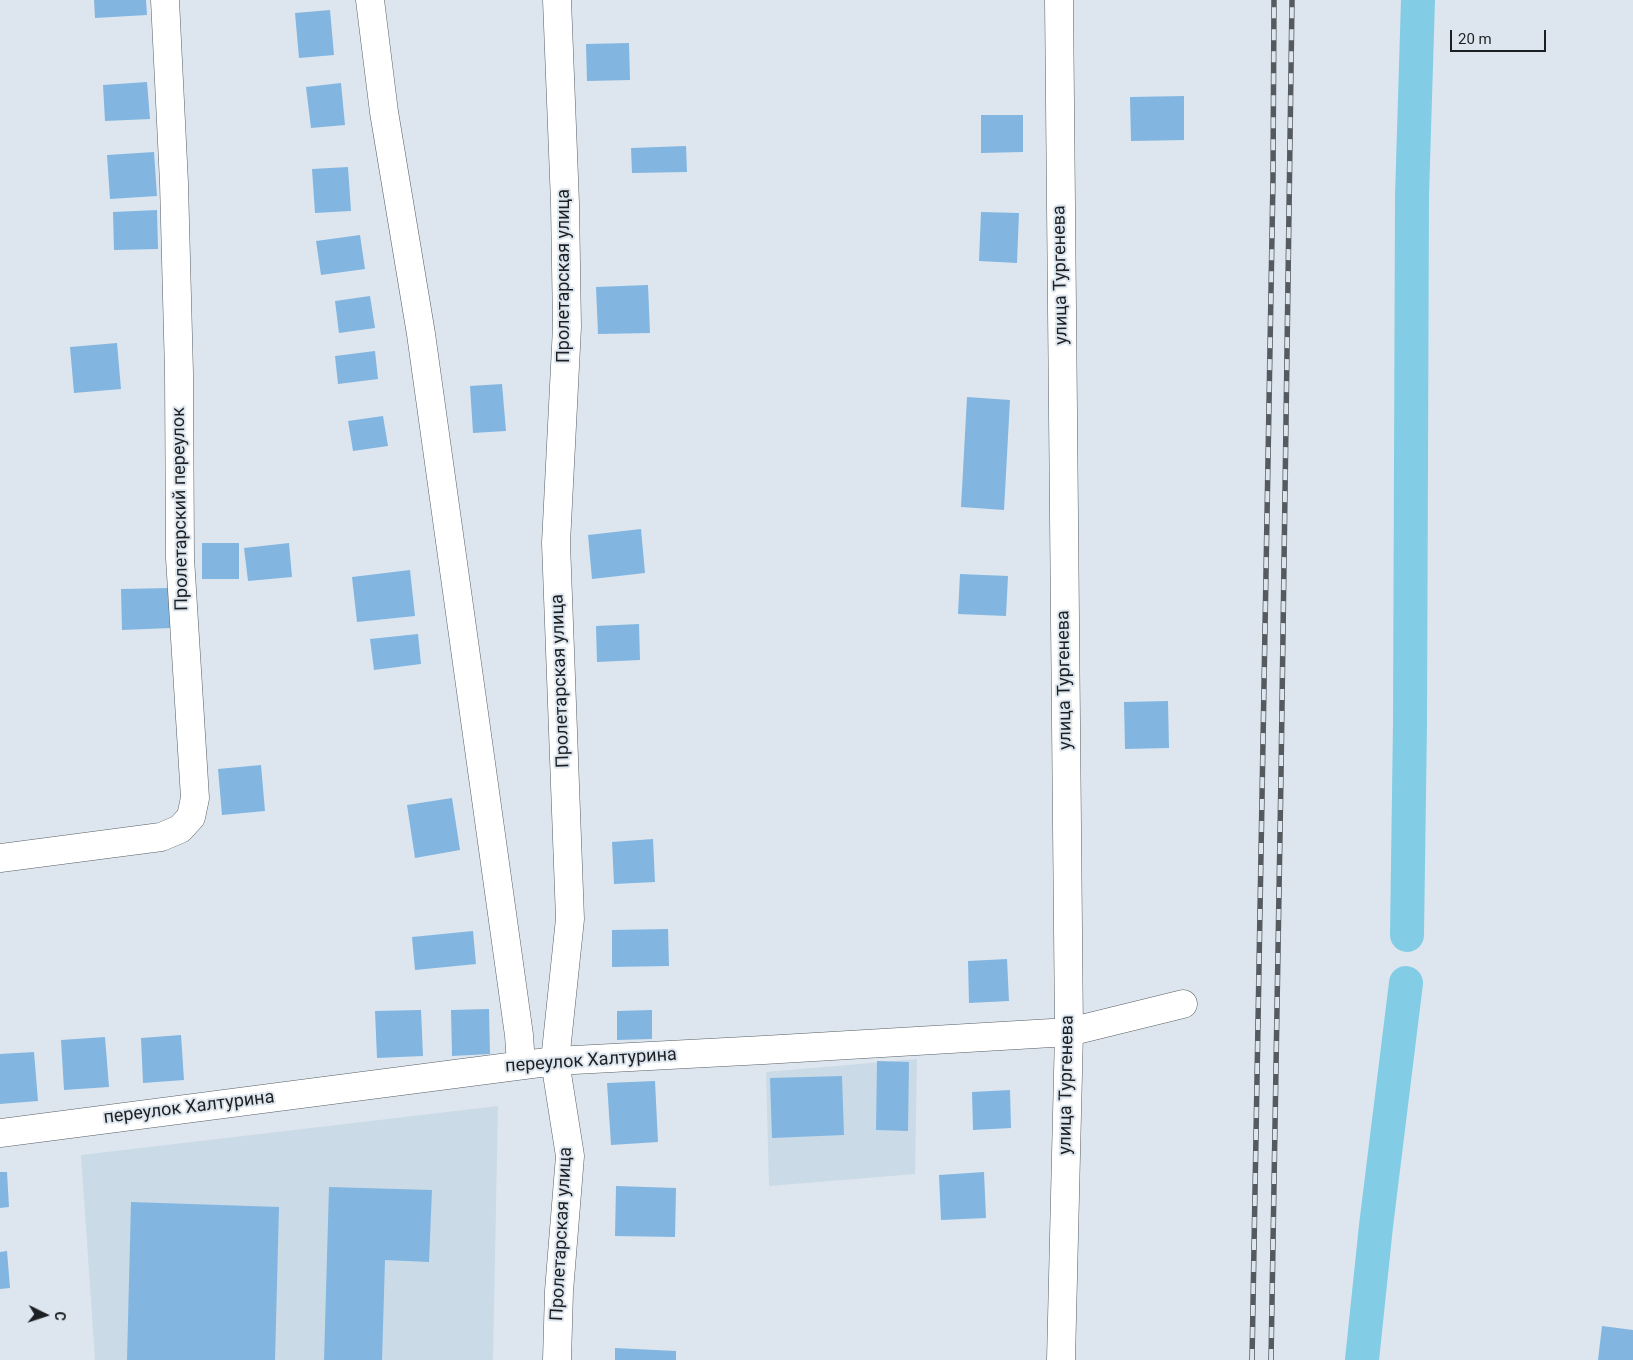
<!DOCTYPE html>
<html>
<head>
<meta charset="utf-8">
<style>
	body { margin:0 }
	#map { position:relative; width:1633px; height:1360px; overflow:hidden; background:#dde6ee; font-family:Roboto,sans-serif }
	canvas { display:block }
	.north { position:absolute; left:20px; top:1290px; width:50px; height:50px; -webkit-text-stroke:4px #dde6ee; paint-order:stroke; rotate:94deg; font-size:14px; font-weight:700; line-height:20px; text-align:center; color:#1d2023 }
	.north::after { content:''; display:block; margin:auto; width:18px; height:22px; background:#1d2023; clip-path:polygon(50% 0,100% 100%,50% 72%,0 100%) }
	.scale { position:absolute; left:1450px; top:30px; width:96px; height:22px; box-sizing:border-box; border:2px solid #1d2023; border-top:0; padding-left:6px; font-size:15px; line-height:18px; white-space:nowrap; color:#1d2023; -webkit-text-stroke:4px #dde6ee; paint-order:stroke }
</style>
</head>
<body>
<div id="map">
<canvas width="1633" height="1360"></canvas>
<div class="north">С</div>
<div class="scale">20 m</div>
</div>
<script>
const c = document.querySelector('canvas').getContext('2d');
c.lineJoin = 'round';
function paint(path, color) {
  c.fillStyle = color;
  c.fill(path, 'evenodd');
}
function toPath(rows) {
  const path = new Path2D();
  for (const r of rows) {
    path.moveTo(r[0], r[1]);
    for (let i = 2; i < r.length; i += 2) path.lineTo(r[i], r[i + 1]);
  }
  return path;
}
function strokePath(path, color, width, dash) {
  c.strokeStyle = color;
  c.lineWidth = width;
  c.lineCap = dash ? 'butt' : 'round';
  c.setLineDash(dash || []);
  c.stroke(path);
}
function write(font, color, halo, rows, align = 'center') {
  c.font = font + ' Roboto,sans-serif';
  c.lineWidth = 4;
  c.setLineDash([]);
  c.textBaseline = 'middle';
  c.strokeStyle = halo;
  c.fillStyle = color;
  for (const [text, x, y, turn = 0] of rows) {
    c.save();
    c.translate(x, y);
    c.rotate((+turn || 0) * Math.PI / 180);
    c.textAlign = isNaN(turn) ? turn : align;
    if (halo) c.strokeText(text, 0, 0);
    c.fillText(text, 0, 0);
    c.restore();
  }
}
paint(toPath([
	[917,1059,915,1174,769,1186,766,1072],
	[498,1106,493,1360,95,1360,81,1155]
]), '#cbdae7');
strokePath(toPath([
	[1407,935,1410,723,1412,196,1418,0],
	[1362,1360,1376,1226,1406,983]
]), '#82cde5', 34);
paint(toPath([
	[94,0,146,0,147,15,95,18],
	[330,10,334,55,299,58,295,13],
	[629,43,630,80,587,81,586,44],
	[147,82,150,119,105,121,103,85],
	[341,83,345,125,311,128,306,87],
	[1184,96,1184,140,1131,141,1130,97],
	[981,115,1023,115,1023,152,981,153],
	[686,146,687,172,632,173,631,148],
	[154,152,157,196,110,199,107,155],
	[348,167,351,211,315,213,312,169],
	[157,210,158,249,114,250,113,212],
	[981,212,1019,213,1017,263,979,261],
	[360,235,365,269,321,275,316,241],
	[648,285,650,333,598,334,596,287],
	[370,296,375,328,339,333,335,301],
	[117,343,121,389,74,393,70,347],
	[375,351,378,379,338,384,335,356],
	[502,384,506,431,473,433,470,386],
	[967,397,1010,400,1004,510,961,507],
	[383,416,388,446,353,451,348,421],
	[641,529,645,573,592,579,588,535],
	[202,543,239,543,239,579,202,579],
	[289,543,292,577,248,581,244,548],
	[410,570,415,616,357,622,352,577],
	[960,574,1008,576,1006,616,958,614],
	[170,588,171,628,122,630,121,589],
	[639,624,640,660,597,662,596,626],
	[418,634,421,664,374,670,370,639],
	[1168,701,1169,748,1125,749,1124,702],
	[261,765,265,811,222,815,218,769],
	[452,798,460,850,415,858,407,805],
	[653,839,655,882,614,884,612,842],
	[668,929,669,966,612,967,612,930],
	[473,931,476,964,415,970,412,937],
	[1007,959,1009,1001,969,1003,968,961],
	[489,1009,490,1054,452,1056,451,1010],
	[421,1010,423,1056,377,1058,375,1011],
	[652,1010,652,1039,617,1040,617,1011],
	[181,1035,184,1080,143,1083,141,1038],
	[105,1037,109,1087,64,1090,61,1040],
	[34,1052,38,1101,0,1104,0,1054],
	[877,1061,909,1062,908,1131,876,1130],
	[842,1076,844,1135,772,1138,770,1078],
	[655,1081,658,1142,611,1145,607,1083],
	[1010,1090,1011,1128,973,1130,972,1092],
	[0,1172,7,1172,9,1207,0,1208],
	[984,1172,986,1218,941,1220,939,1175],
	[616,1186,676,1188,675,1237,615,1236],
	[329,1187,432,1190,429,1262,385,1260,382,1360,324,1360],
	[131,1202,279,1207,275,1360,127,1360],
	[7,1251,10,1288,0,1289,0,1252],
	[1602,1326,1633,1330,1633,1360,1598,1360],
	[615,1348,676,1351,676,1360,615,1360]
]), '#82b6e0');
const street = toPath([
	[370,0,384,112,421,334,519,1035,521,1065],
	[1059,0,1069,1032,1061,1360],
	[0,858,161,837,180,829,191,817,195,798,180,558,179,373,174,183,165,0],
	[0,1133,555,1061,764,1050,1069,1032,1183,1004],
	[557,1360,559,1291,570,1156,555,1061,570,919,556,543,567,327,565,203,557,0]
]);
strokePath(street, '#575e65', 29);
strokePath(street, '#fff', 28);
const rail = toPath([
	[1252,1360,1273,179,1274,0],
	[1271,1360,1281,775,1292,0]
]);
strokePath(rail, '#555a5e', 5.5);
strokePath(rail, '#dde6ee', 4, [11]);
write('18px', '#1d2023', '#dde6ee', [
	["улица Тургенева",1061,275,-91],
	["Пролетарская улица",564,276,-90],
	["Пролетарский переулок",181,509,-91],
	["улица Тургенева",1065,680,-91],
	["Пролетарская улица",561,681,-92],
	["переулок Халтурина",591,1061,-4],
	["улица Тургенева",1067,1085,-89],
	["переулок Халтурина",189,1108,-7],
	["Пролетарская улица",562,1234,-87]
]);
</script>
</body>
</html>
